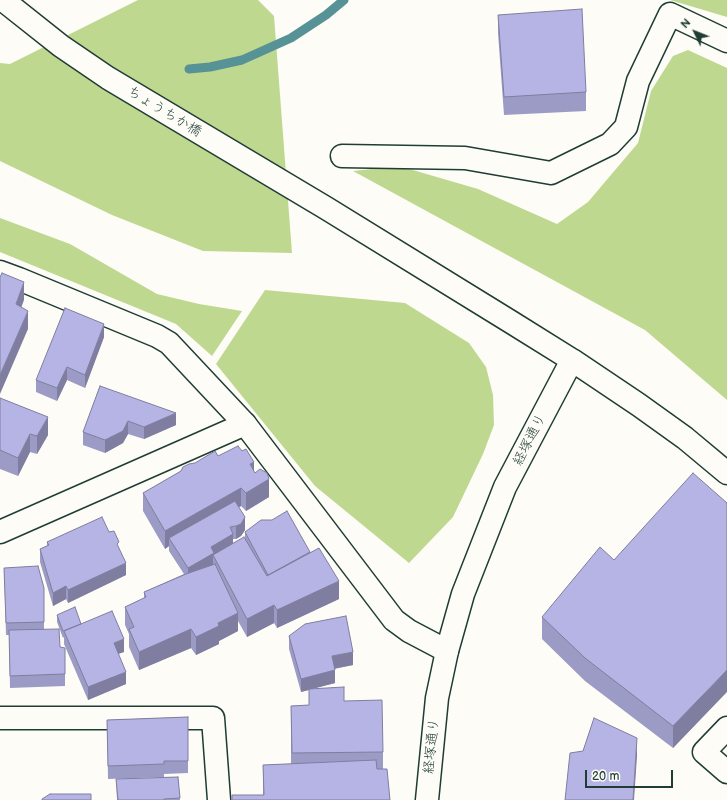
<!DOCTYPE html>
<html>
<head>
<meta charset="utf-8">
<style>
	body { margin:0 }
	#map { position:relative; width:727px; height:800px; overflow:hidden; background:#fdfcf7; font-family:"Balsamiq Sans",sans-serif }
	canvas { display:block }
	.north { position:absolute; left:675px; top:12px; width:40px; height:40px; -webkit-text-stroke:3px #fdfcf7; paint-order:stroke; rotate:313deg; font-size:11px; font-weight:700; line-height:16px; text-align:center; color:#1f3d34 }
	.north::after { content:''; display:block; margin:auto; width:14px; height:18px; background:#1f3d34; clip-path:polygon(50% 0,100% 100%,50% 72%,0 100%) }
	.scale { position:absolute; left:585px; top:770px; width:88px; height:18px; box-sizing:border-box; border:2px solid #1f3d34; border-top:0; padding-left:5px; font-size:12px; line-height:14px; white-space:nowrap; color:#1f3d34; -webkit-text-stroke:3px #fdfcf7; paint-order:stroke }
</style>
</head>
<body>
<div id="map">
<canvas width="727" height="800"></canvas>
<div class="north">N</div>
<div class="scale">20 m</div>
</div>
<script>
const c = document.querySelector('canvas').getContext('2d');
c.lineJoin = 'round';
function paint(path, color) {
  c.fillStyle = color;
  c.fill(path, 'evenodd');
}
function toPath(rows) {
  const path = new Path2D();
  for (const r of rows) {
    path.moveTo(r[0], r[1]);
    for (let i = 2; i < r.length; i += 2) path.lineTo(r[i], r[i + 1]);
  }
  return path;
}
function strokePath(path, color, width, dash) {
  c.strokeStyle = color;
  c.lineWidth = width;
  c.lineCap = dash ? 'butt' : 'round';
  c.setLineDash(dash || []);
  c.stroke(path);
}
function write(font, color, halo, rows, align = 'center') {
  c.font = font + ' "Balsamiq Sans","Klee One",sans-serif';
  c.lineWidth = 3;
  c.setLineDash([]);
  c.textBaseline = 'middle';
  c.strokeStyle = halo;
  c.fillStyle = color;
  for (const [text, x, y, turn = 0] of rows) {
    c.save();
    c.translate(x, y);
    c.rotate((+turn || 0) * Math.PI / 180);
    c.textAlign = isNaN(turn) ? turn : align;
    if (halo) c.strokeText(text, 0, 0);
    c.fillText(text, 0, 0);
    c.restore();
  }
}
paint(toPath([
	[138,0,258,0,274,16,292,253,203,251,112,215,0,161,0,63,10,64],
	[670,0,727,0,727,17],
	[688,50,727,68,727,400,645,330,353,171,399,166,478,189,557,224,588,202,638,143,651,91,673,56],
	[0,218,70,244,157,294,199,304,242,311,212,356,176,324,0,252],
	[265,290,405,303,469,343,486,367,493,395,494,425,483,454,453,517,409,563,315,486,216,364]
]), '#bfd88f');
strokePath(toPath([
	[189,69,210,67,242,60,291,38,326,15,344,0]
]), '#569296', 9);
const street = toPath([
	[342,156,465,158,551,173,610,144,626,127,638,81,670,14,727,41],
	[0,272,19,279,157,336,169,343,245,424,394,620,409,631,447,651],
	[0,718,213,718,219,800],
	[727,728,704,752,727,772]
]);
const secondary = toPath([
	[3,0,61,46,108,78,326,208,511,322,572,360,639,405,685,438,727,473],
	[0,532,245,424],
	[427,800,437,698,447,651,463,594,505,487,572,360]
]);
strokePath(street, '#1f3d34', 25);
strokePath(secondary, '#1f3d34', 25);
strokePath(street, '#fdfcf7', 22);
strokePath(secondary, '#fdfcf7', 22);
paint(toPath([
	[498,15,586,92,586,111,504,115,498,33],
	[104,337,85,388,67,380,57,401,36,392,36,380],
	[100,386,176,425,144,439,128,434,123,443,105,453,83,445,83,432],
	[0,398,48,435,37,454,30,452,18,476,0,469],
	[218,456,254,472,269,497,246,511,241,506,239,507,245,530,241,536,236,539,233,539,233,543,245,538,245,532,310,552,339,599,277,628,274,623,247,637,238,621,238,631,219,641,219,644,196,655,191,648,139,670,129,647,129,634,125,625,125,607,144,598,144,592,184,574,169,551,169,546,165,549,143,511,143,493,195,463],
	[109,532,119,548,126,575,68,603,66,599,53,606,40,562,40,549,47,546,47,542],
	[4,568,44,588,44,629,60,647,65,648,65,686,10,688,9,635,6,635],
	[57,615,81,624,124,652,118,654,126,684,88,700,64,644,64,637,63,638,57,622],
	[542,617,714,705,673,748,585,681,542,639],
	[289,636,353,665,334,669,335,683,311,689,344,701,383,752,383,769,263,795,263,765,291,764,291,706,309,705,309,690,301,692,289,649],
	[188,717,188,773,164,774,164,777,108,779,107,720],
	[178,777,180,800,117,800,116,779]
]), '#9c9bc5');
paint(toPath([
	[24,282,24,300,16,322,16,304],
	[28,311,28,329,0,394,0,375],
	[104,324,104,337,85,388,85,375],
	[67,367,67,380,57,401,57,388],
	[176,413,176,425,144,439,144,427],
	[48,417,48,435,37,454,37,436],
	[128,421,128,434,123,443,105,453,105,440],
	[30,434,30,452,18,476,18,458],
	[254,462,254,480,250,464],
	[269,479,269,497,246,511,246,493],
	[241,488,241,506,173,544,169,538,169,546,165,549,165,531],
	[245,517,245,530,241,536,236,539,236,526],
	[233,534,233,546,213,555,213,566,188,580,188,568,211,547],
	[126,563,126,575,68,603,68,590],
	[339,581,339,599,277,628,277,610],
	[66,586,66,599,53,606,53,593],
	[274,605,274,623,247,637,247,619],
	[238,613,238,631,219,641,219,644,196,655,196,637,218,623],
	[191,629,191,648,139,670,139,652],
	[124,639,124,652,114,655,114,643],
	[353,652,353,665,332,669,332,656],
	[335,670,335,683,301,692,301,679],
	[727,670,727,692,673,748,673,726],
	[126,672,126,684,88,700,88,687],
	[637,738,637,756,634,800,633,800]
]), '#7f7ea0');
const building = toPath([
	[582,9,586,92,504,97,498,15,582,9],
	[2,273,24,282,16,304,28,311,0,375,0,277,2,273],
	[65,308,104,324,85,375,67,367,57,388,36,380,65,308],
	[100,386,176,413,144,427,128,421,123,431,105,440,83,432,100,386],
	[0,398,48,417,37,436,30,434,18,458,0,450,0,398],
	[238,446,242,451,246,449,254,462,250,464,255,473,260,469,267,473,269,479,246,493,241,488,165,531,143,493,181,471,183,467,189,464,195,463,215,451,218,456,238,446],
	[693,473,727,503,727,670,673,726,585,658,542,617,600,547,614,560,693,473],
	[235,501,245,517,241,524,236,526,230,527,233,534,211,547,214,553,188,568,169,538,235,501],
	[287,511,310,552,268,575,245,532,261,520,272,520,287,511],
	[102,517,109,532,114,531,119,542,117,544,126,563,68,590,66,586,53,593,40,549,49,545,47,542,102,517],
	[244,537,267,576,319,548,339,581,277,610,274,605,247,619,213,555,244,537],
	[215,564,238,613,218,623,219,626,196,637,191,629,139,652,129,629,134,627,125,607,146,597,144,592,186,574,215,564],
	[38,566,44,588,44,622,6,623,4,568,38,566],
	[75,607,81,624,63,631,57,615,75,607],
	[112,611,124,639,114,643,126,672,88,687,64,631,112,611],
	[346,616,353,652,332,656,335,670,301,679,289,636,305,624,346,616],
	[59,629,60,647,65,648,65,674,10,676,9,630,59,629],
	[344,687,344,701,382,700,383,752,292,753,291,706,309,705,309,689,344,687],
	[188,717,188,761,164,761,164,764,108,766,107,720,188,717],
	[594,718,637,738,633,800,565,800,570,753,583,751,594,718],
	[376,760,377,769,387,769,390,800,232,800,232,795,264,795,263,765,376,760],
	[178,777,180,798,164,799,164,800,118,800,116,779,178,777],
	[50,794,91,794,91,800,42,800,42,799,50,794]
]);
paint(building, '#b5b4e5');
strokePath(building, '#7f7ea0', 1);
write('14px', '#1f3d34', '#fdfcf7', [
	["ちょうちか橋",164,112,31],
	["経塚通り",530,440,-63],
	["経塚通り",432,746,-84]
]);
</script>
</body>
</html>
